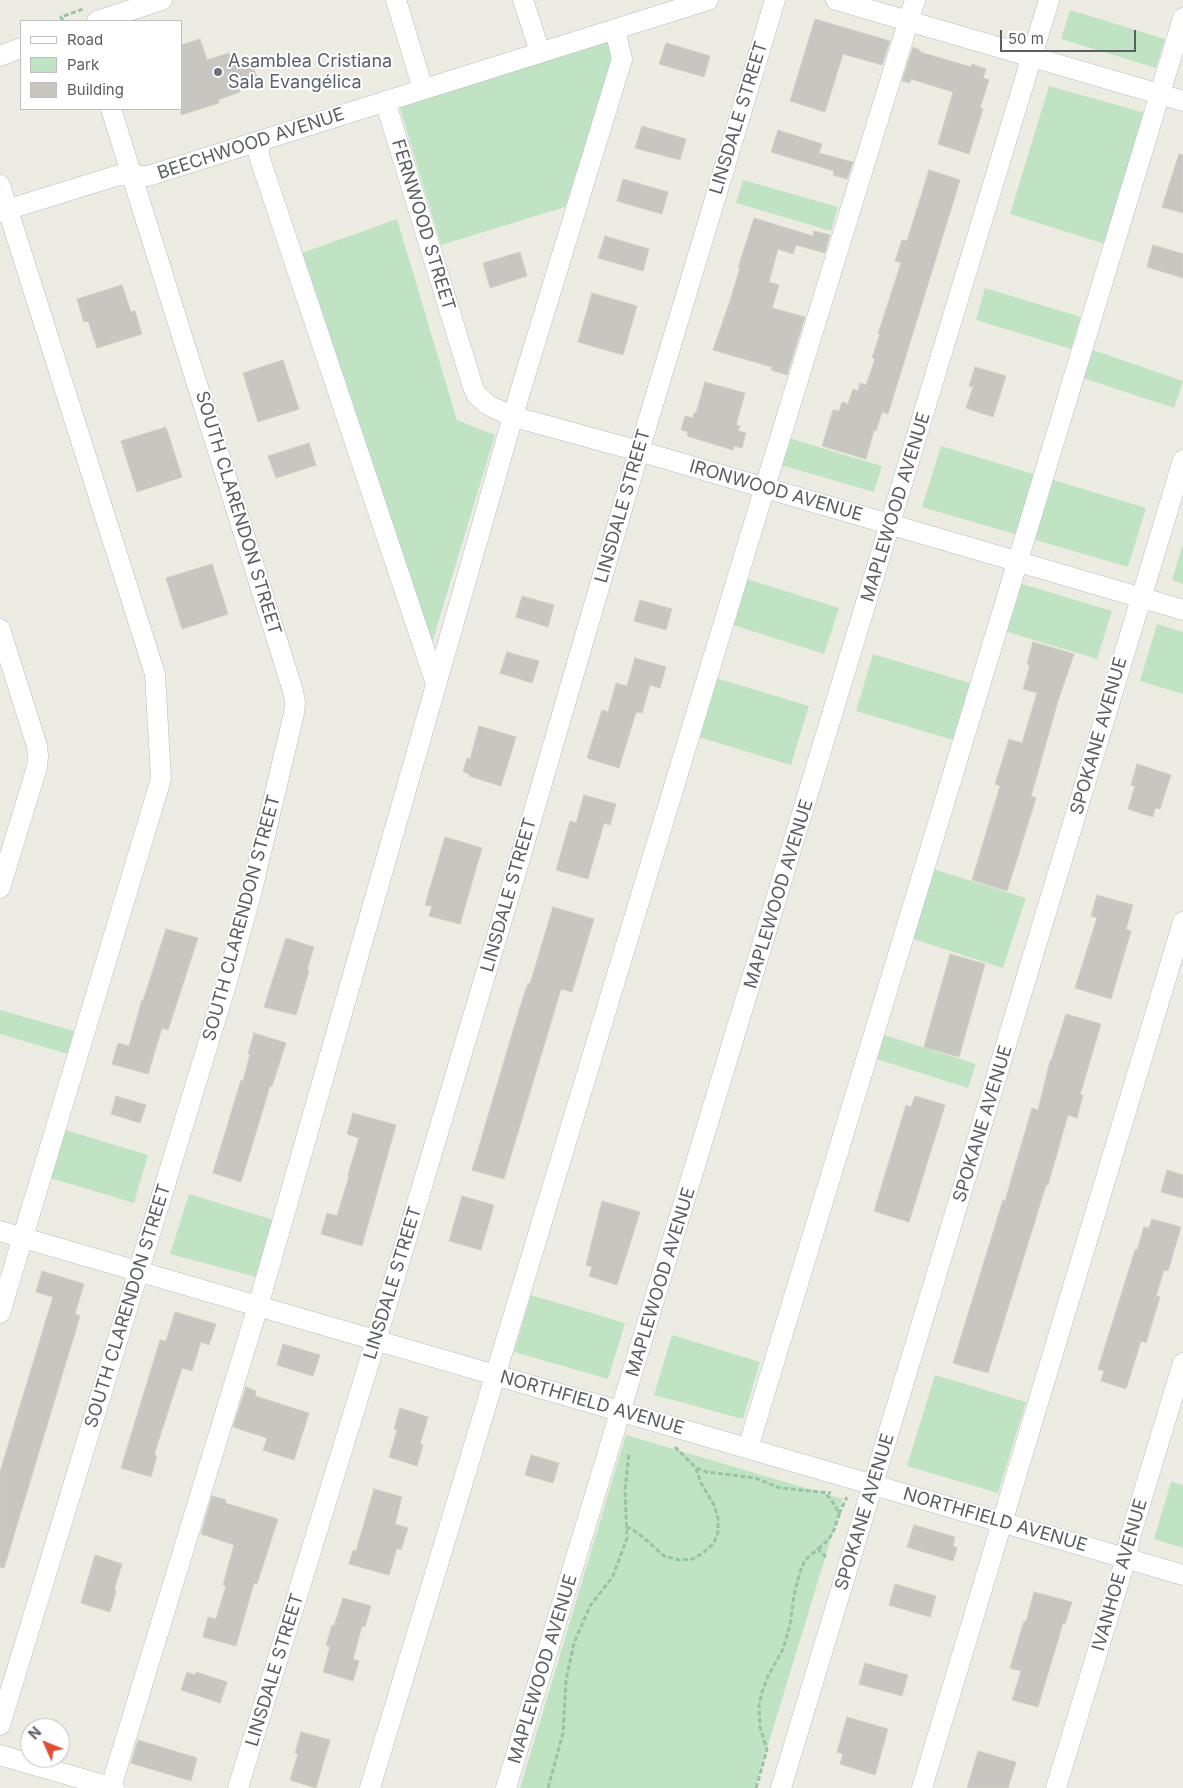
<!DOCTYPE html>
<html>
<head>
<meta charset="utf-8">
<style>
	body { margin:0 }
	#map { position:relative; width:1183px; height:1788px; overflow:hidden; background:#edece3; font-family:Inter,sans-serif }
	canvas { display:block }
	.legend { position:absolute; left:20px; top:20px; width:162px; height:90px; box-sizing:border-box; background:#fff; border:1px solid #bdbfc1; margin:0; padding:6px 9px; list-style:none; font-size:15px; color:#5b5e63 }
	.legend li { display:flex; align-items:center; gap:10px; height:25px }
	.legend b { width:25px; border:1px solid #bdbfc1 }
	.north { position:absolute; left:20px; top:1718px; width:50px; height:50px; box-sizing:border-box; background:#fff; border:1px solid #bdbfc1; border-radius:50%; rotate:314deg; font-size:14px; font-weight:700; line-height:20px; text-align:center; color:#5b5e63 }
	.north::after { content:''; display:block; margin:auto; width:18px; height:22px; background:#e24c34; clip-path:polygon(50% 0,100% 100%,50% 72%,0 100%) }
	.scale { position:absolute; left:1000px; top:30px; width:136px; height:22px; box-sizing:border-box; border:2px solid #5b5e63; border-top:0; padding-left:6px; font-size:15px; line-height:18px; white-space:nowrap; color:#5b5e63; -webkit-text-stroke:4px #fff; paint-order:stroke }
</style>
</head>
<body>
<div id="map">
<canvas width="1183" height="1788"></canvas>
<ul class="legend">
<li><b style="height:6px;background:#fff"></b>Road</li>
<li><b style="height:14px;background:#c0e4c3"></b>Park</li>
<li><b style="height:14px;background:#c8c6c0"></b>Building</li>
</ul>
<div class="north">N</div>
<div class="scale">50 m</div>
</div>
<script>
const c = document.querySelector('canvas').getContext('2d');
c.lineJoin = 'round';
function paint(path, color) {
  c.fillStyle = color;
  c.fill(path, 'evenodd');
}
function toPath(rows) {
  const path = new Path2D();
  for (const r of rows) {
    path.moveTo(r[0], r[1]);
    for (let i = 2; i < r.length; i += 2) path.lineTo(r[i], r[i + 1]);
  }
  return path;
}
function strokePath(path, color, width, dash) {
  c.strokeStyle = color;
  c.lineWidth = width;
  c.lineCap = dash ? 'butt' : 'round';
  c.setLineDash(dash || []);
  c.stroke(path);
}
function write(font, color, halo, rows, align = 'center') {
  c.font = font + ' Inter,sans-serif';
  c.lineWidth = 4;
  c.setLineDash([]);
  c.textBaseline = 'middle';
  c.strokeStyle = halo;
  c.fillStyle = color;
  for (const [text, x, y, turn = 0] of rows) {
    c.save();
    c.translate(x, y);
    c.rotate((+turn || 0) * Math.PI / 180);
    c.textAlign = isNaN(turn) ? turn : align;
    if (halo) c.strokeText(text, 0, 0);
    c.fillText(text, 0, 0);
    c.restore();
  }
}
paint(toPath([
	[1070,10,1165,39,1156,68,1061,39],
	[611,40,615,56,565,207,441,245,399,105],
	[1049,86,1145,113,1105,244,1010,214],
	[743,180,838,207,831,231,736,203],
	[397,219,457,420,495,435,432,643,299,254],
	[985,288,1081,317,1071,349,976,320],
	[1087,348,1183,381,1174,408,1077,376],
	[785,437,882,466,874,492,777,464],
	[941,446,1146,508,1128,567,922,507],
	[1183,544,1183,584,1172,580],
	[744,578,839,608,824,654,730,624],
	[1016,582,1112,611,1097,659,1001,630],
	[1157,624,1183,632,1183,694,1140,681],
	[873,654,970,683,953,740,856,711],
	[713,677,809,706,791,765,695,736],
	[930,868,1026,898,1003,968,907,937],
	[0,1010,74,1031,68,1054,0,1034],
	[878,1033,976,1064,968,1088,870,1057],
	[59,1128,148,1155,134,1203,44,1176],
	[189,1194,277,1221,260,1278,170,1254],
	[531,1295,625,1323,608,1379,514,1352],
	[672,1335,760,1362,743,1419,654,1395],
	[935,1375,1026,1402,998,1493,907,1466],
	[626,1435,843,1499,755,1788,520,1788],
	[1171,1482,1183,1485,1183,1548,1154,1539]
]), '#c0e4c3');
const building = toPath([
	[815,19,890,41,882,65,843,54,825,112,790,101,815,19],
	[200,39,207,60,229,53,233,63,250,57,258,81,239,87,240,92,218,100,219,103,181,115,181,45,200,39],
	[666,43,710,56,704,77,659,64,666,43],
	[913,47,920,50,920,52,971,67,972,64,986,69,983,78,989,80,980,108,983,109,969,154,938,144,953,92,911,79,910,83,902,81,913,47],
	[642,126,686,139,680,160,635,148,642,126],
	[778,130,822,144,819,153,853,162,847,179,833,175,834,171,771,152,778,130],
	[1179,154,1183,155,1183,213,1162,207,1179,154],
	[929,170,960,180,888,414,882,412,876,431,874,430,866,459,822,446,833,410,839,411,842,402,848,404,853,389,858,391,860,383,866,385,875,359,872,358,880,334,878,334,901,263,895,261,902,240,907,241,929,170],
	[623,179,668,192,662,214,617,201,623,179],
	[754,218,813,236,814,231,830,235,825,253,796,245,793,254,778,249,769,282,779,285,772,308,805,317,787,375,771,370,772,367,713,350,730,301,740,268,738,268,754,218],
	[605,236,649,249,643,271,598,258,605,236],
	[1153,245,1183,254,1183,278,1147,267,1153,245],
	[520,252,527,276,490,288,483,263,520,252],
	[122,285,131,312,135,311,142,334,97,348,88,321,84,322,77,299,122,285],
	[592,293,637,306,623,355,578,342,592,293],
	[283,360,299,409,258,422,243,373,283,360],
	[975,367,1006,376,993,417,966,408,973,387,969,386,975,367],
	[705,382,745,393,736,425,740,426,738,431,746,433,742,448,734,446,733,450,687,436,688,432,681,430,685,416,693,418,694,413,696,413,705,382],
	[166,427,182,477,137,492,121,441,166,427],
	[309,443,316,465,276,478,268,456,309,443],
	[212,564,228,614,182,629,166,578,212,564],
	[522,596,554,605,548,627,516,617,522,596],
	[640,600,672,609,666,630,634,621,640,600],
	[1033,642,1074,654,1058,701,1031,796,1036,798,1007,891,972,880,1000,786,995,784,1009,739,1022,743,1037,693,1023,689,1030,665,1027,664,1033,642],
	[507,652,539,661,532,683,500,673,507,652],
	[635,658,666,667,660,688,650,685,642,713,636,712,619,768,587,758,602,710,608,712,616,683,627,686,635,658],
	[479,726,516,737,501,786,469,776,470,774,463,772,467,758,470,759,479,726],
	[1137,764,1171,775,1160,809,1155,808,1153,817,1128,809,1135,786,1131,785,1137,764],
	[584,795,616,804,610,825,604,823,588,879,556,870,570,821,576,823,584,795],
	[445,837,482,848,460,924,429,916,432,906,425,905,445,837],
	[1097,895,1133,905,1126,929,1131,931,1111,999,1075,988,1097,918,1091,916,1097,895],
	[553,907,594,919,572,992,561,989,504,1179,472,1170,520,1007,528,983,530,984,553,907],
	[166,929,198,938,168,1030,162,1028,148,1074,112,1064,118,1043,129,1046,142,1000,143,1001,166,929],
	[286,938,314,947,307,970,309,971,296,1015,264,1007,286,938],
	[950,954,985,964,959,1057,924,1047,950,954],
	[1066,1014,1101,1024,1080,1095,1083,1095,1077,1118,1068,1115,1048,1185,1046,1185,988,1373,953,1363,1003,1200,1005,1201,1032,1108,1038,1110,1050,1061,1051,1061,1066,1014],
	[254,1033,286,1043,272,1086,270,1086,241,1182,213,1173,241,1080,243,1081,250,1054,248,1054,254,1033],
	[116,1096,146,1105,140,1123,111,1114,116,1096],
	[915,1096,945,1105,909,1222,874,1211,906,1105,911,1107,915,1096],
	[353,1113,396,1125,362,1246,321,1234,327,1213,337,1216,349,1176,348,1175,359,1138,347,1134,353,1113],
	[1167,1170,1183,1175,1183,1198,1161,1192,1167,1170],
	[462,1196,494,1205,481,1250,449,1241,462,1196],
	[602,1201,640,1212,617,1285,589,1276,592,1267,586,1265,602,1201],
	[1152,1219,1181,1227,1168,1271,1164,1270,1156,1296,1160,1297,1146,1343,1141,1341,1126,1389,1101,1381,1104,1371,1098,1369,1135,1250,1137,1250,1144,1227,1149,1228,1152,1219],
	[42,1271,84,1284,75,1314,80,1316,4,1568,0,1567,0,1472,53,1297,36,1292,42,1271],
	[175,1312,216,1324,209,1345,201,1342,192,1371,182,1368,154,1455,157,1456,151,1477,121,1468,160,1340,166,1341,175,1312],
	[283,1344,320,1355,313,1376,277,1365,283,1344],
	[246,1387,256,1391,255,1396,309,1413,294,1460,263,1450,267,1438,233,1427,246,1387],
	[400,1408,428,1417,420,1444,423,1445,417,1466,389,1457,397,1430,394,1429,400,1408],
	[531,1455,559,1463,553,1483,525,1475,531,1455],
	[374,1489,402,1497,395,1524,408,1528,401,1550,397,1548,389,1575,349,1564,353,1550,356,1551,374,1489],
	[212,1496,226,1500,225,1503,278,1519,257,1584,254,1583,236,1646,203,1637,208,1617,216,1619,226,1586,223,1585,234,1545,201,1534,212,1496],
	[914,1525,955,1537,953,1546,957,1548,953,1561,907,1547,914,1525],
	[95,1555,122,1564,114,1590,116,1591,110,1612,81,1603,95,1555],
	[895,1584,936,1596,930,1617,889,1605,895,1584],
	[1034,1592,1072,1602,1065,1624,1063,1623,1038,1707,1012,1700,1021,1671,1010,1668,1024,1621,1026,1622,1034,1592],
	[343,1598,371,1606,365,1627,362,1626,353,1659,359,1661,353,1681,323,1672,330,1647,326,1645,332,1625,334,1626,343,1598],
	[865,1663,908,1675,902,1696,859,1684,865,1663],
	[187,1672,195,1675,196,1672,227,1682,220,1703,181,1690,187,1672],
	[847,1717,888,1729,875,1775,840,1764,843,1754,837,1752,847,1717],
	[301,1732,330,1740,316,1788,290,1780,298,1754,295,1753,301,1732],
	[138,1740,197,1758,191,1781,131,1763,138,1740],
	[978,1751,1016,1762,1008,1788,967,1788,978,1751]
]);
paint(building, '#c8c6c0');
strokePath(building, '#d2cec2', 1);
const minor = toPath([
	[396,0,423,89],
	[523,0,540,52],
	[836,0,1183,101],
	[97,21,162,0],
	[0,56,21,48],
	[385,101,473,387,477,395,488,405,511,416,639,451,1183,610],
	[259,141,259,156,436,684],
	[0,185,155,674,161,779,0,1313],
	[0,212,119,175,148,176,708,0],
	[0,629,37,746,38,756,37,767,0,888],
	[0,1231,1183,1575],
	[748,1448,1183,18],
	[0,1725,226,985,252,890,294,713,295,702,293,691,111,109],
	[0,1755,114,1788],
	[111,1787,258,1306,520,392,622,59,615,29],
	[238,1788,376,1340,509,896,639,451,775,0],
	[370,1788,765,487,915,0],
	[506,1788,1049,0],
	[781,1788,1183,460],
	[922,1788,1183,922],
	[1056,1788,1126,1558,1130,1537,1183,1363]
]);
strokePath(minor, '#b8babf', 21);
strokePath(toPath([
	[63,21,61,17,83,9],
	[675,1447,696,1468,707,1472,755,1478,780,1488,831,1493],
	[839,1514,847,1497],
	[626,1527,633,1530,643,1537,664,1556,679,1560,693,1559,703,1553,714,1543,718,1532,718,1518,714,1505,701,1483,696,1469],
	[818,1549,829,1539,834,1530,839,1515,835,1505,825,1493],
	[548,1788,563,1733,566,1680,574,1643,590,1606,613,1576,627,1538,625,1490,629,1453],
	[756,1788,767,1750,760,1727,759,1706,762,1692,768,1676,783,1649,790,1625,794,1595,800,1572,805,1560,818,1549,826,1557]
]), '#98c3a7', 3, [5, 2.5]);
strokePath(minor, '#fff', 20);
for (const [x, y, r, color] of [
	[218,72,5,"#6b7280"]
]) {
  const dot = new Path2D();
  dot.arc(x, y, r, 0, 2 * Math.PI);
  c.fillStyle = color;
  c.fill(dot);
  strokePath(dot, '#fff', 2);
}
write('18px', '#5b616d', '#fff', [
	["Asamblea Cristiana",228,62],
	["Sala Evangélica",228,83]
], 'left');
write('18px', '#5b5e63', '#fff', [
	["LINSDALE STREET",739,118,-73],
	["BEECHWOOD AVENUE",251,144,-18],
	["FERNWOOD STREET",423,225,73],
	["IRONWOOD AVENUE",776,491,16],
	["LINSDALE STREET",623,506,-74],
	["MAPLEWOOD AVENUE",896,507,-73],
	["SOUTH CLARENDON STREET",238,513,73],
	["SPOKANE AVENUE",1099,736,-74],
	["MAPLEWOOD AVENUE",779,894,-73],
	["LINSDALE STREET",509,895,-74],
	["SOUTH CLARENDON STREET",242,918,-75],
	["SPOKANE AVENUE",983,1124,-73],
	["MAPLEWOOD AVENUE",661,1282,-73],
	["LINSDALE STREET",393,1283,-73],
	["SOUTH CLARENDON STREET",128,1306,-73],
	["NORTHFIELD AVENUE",592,1403,16],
	["SPOKANE AVENUE",865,1512,-73],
	["NORTHFIELD AVENUE",995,1520,16],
	["IVANHOE AVENUE",1120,1575,-74],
	["MAPLEWOOD AVENUE",543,1669,-73],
	["LINSDALE STREET",275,1670,-73]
]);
</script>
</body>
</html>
